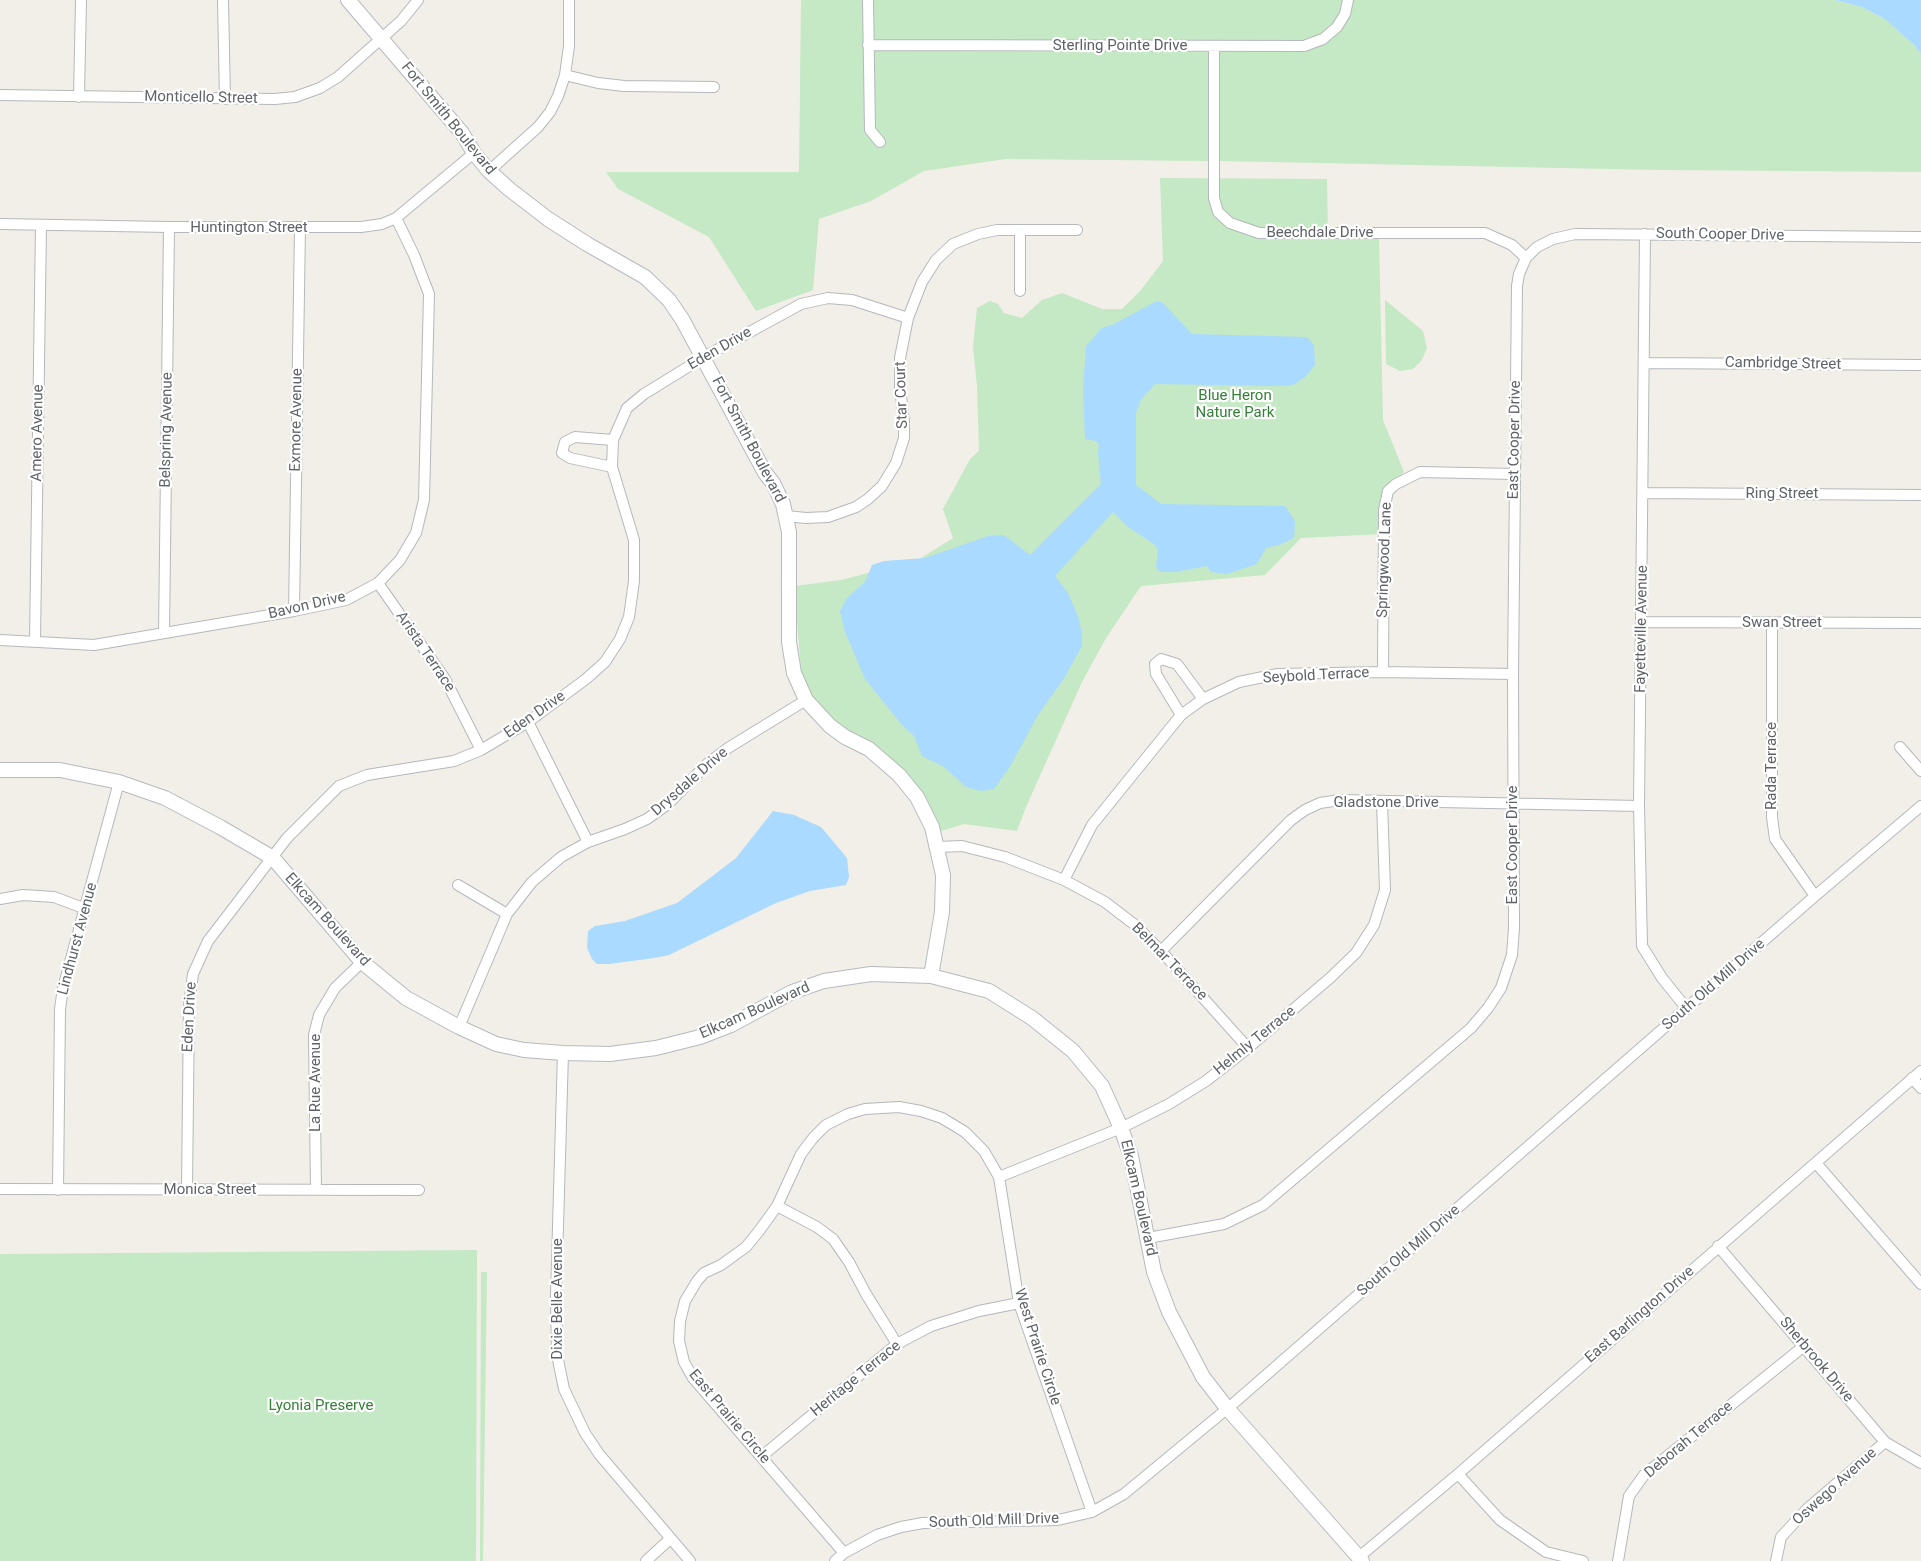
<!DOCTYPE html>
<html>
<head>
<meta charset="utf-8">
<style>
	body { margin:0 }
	canvas { display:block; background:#f1efe8 }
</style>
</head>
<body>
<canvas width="1921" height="1561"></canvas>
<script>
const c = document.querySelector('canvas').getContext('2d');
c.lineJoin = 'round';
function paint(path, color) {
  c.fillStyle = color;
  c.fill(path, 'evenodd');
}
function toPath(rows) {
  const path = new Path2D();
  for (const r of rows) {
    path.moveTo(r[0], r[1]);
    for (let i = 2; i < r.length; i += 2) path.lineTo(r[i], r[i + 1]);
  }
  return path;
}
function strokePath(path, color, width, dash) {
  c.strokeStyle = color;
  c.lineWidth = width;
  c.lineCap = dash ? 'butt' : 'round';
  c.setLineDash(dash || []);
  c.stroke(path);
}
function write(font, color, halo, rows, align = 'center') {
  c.font = font + ' Roboto,sans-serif';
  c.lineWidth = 4.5;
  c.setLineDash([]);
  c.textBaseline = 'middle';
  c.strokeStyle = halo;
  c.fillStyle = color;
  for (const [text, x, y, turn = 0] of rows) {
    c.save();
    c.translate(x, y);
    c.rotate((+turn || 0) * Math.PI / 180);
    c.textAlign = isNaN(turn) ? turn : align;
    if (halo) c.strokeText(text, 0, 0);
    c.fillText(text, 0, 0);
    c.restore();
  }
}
paint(toPath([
	[801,0,864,0,867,134,880,149,886,142,875,128,873,51,1210,52,1209,161,1006,159,924,171,871,201,819,219,813,290,756,311,709,237,618,189,606,172,799,172],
	[873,0,1343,0,1340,11,1334,24,1321,35,1303,41,1214,41,873,40],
	[1352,0,1835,0,1862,7,1885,19,1914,45,1921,54,1921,172,1660,170,1219,161,1219,52,1305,51,1326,44,1340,31,1349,15],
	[1160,178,1327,179,1328,237,1379,238,1383,420,1404,472,1386,491,1384,534,1301,538,1265,575,1141,586,1106,638,1082,682,1026,807,1017,831,964,824,941,831,929,806,898,764,838,726,815,702,802,682,794,586,841,580,918,560,953,538,943,509,970,459,979,451,977,386,973,347,977,308,990,301,998,304,1004,313,1022,318,1042,300,1062,293,1102,309,1122,309,1141,290,1163,261],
	[1385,300,1423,331,1427,348,1422,360,1413,369,1400,371,1386,364],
	[477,1250,476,1561,0,1561,0,1254],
	[481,1272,487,1272,483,1561,480,1561]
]), '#c5e8c5');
paint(toPath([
	[1835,0,1921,0,1921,54,1914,45,1885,19,1862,7],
	[1155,302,1162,302,1192,334,1307,337,1314,345,1315,365,1305,377,1293,385,1277,386,1155,384,1141,400,1136,413,1136,485,1161,504,1285,506,1295,521,1294,538,1279,545,1266,548,1257,564,1227,574,1211,572,1207,566,1175,572,1160,572,1156,567,1158,550,1154,544,1128,527,1113,512,1055,576,1068,593,1078,616,1082,634,1082,646,1063,680,1038,715,1011,765,994,789,981,791,966,787,944,767,922,756,914,736,902,725,865,679,845,632,840,611,847,598,865,582,872,565,884,561,925,558,988,536,1004,535,1030,555,1101,484,1098,453,1099,445,1096,441,1085,439,1083,390,1086,346,1102,328,1114,324],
	[773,811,794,815,821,827,847,858,849,877,846,885,810,891,776,903,669,955,654,958,609,964,597,964,592,959,587,948,588,931,595,926,625,921,677,903,736,858]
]), '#aadaff');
const street = toPath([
	[223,0,225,99],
	[868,0,870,130,880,142],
	[868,45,1304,46,1323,39,1337,27,1345,14,1348,0],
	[1214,46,1214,198,1218,212,1230,223,1259,233,1485,233,1512,245,1526,258],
	[565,75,598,83,624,86,714,87],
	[0,95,275,99,295,97,320,88,338,77,401,21,418,0],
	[79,97,81,0],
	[489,171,538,127,550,112,558,96,565,75,569,46,569,0],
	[0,224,169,227,361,227,382,224,396,218,474,153],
	[1645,234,1639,806,1642,946,1662,978,1687,1009],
	[1020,291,1020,230],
	[1644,363,1921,365],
	[612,467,570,458,562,453,565,442,575,437,613,440],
	[1643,493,1921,495],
	[786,516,806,518,828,517,856,507,868,499,882,486,896,463,904,438,904,422,900,387,900,358,908,318,922,282,936,260,953,244,978,234,997,230,1077,230],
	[378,583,445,679,481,750],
	[294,611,300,228],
	[1643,622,1921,623],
	[1772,623,1772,817,1775,839,1815,896],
	[164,633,169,227],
	[0,640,94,645,294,611,346,600,378,583,400,560,416,533,424,500,429,294,414,255,396,218],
	[35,641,41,225],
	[1383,672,1384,510,1388,491,1396,484,1420,472,1515,474],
	[1181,715,1156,674,1155,664,1161,659,1177,664,1203,699],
	[528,722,588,842],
	[1900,747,1921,771],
	[938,847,962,846,1005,857,1064,880,1105,902,1135,925,1161,951,1248,1048],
	[1064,880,1092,825,1181,715,1203,699,1239,682,1278,674,1383,672,1513,674],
	[458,885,507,914],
	[0,899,23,895,54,897,86,909],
	[1161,951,1291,820,1305,810,1320,803,1340,800,1639,806],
	[459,1027,507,914,532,882,561,857,588,842,625,829,647,819,668,804,707,764,728,748,806,700],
	[563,1053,556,1296,557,1355,564,1389,585,1433,599,1454,690,1561],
	[1912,1078,1921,1088],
	[1816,1163,1921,1284],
	[999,1177,1121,1128,1169,1104,1206,1081,1248,1048,1330,978,1356,953,1374,925,1385,890,1382,802],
	[0,1189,419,1190],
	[58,1190,60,1009,63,988,119,782],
	[187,1190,189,1005,193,974,208,941,287,838,339,786,367,775,454,761,481,750,528,722,586,679,605,662,620,639,629,617,634,581,634,540,612,467,613,440,627,408,644,394,704,357,801,304,828,298,852,300,908,318],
	[316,1190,314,1035,319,1015,335,988,362,962],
	[777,1206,817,1227,833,1239,849,1262,866,1294,897,1344],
	[1148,1238,1224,1224,1263,1205,1471,1028,1488,1008,1501,988,1512,955,1514,928,1513,674,1517,286,1519,274,1526,258,1537,247,1553,239,1575,234,1921,237],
	[1718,1246,1885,1442,1921,1463],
	[761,1457,897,1344,931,1326,979,1311,1019,1303],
	[1458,1474,1500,1520,1546,1552,1583,1561],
	[844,1553,693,1378,684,1362,679,1341,680,1321,685,1301,697,1281,704,1273,721,1265,746,1247,759,1231,777,1206,801,1154,813,1138,826,1125,848,1114,865,1109,899,1107,921,1111,942,1118,965,1132,984,1151,999,1177,1019,1303,1092,1512],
	[1359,1557,1458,1474,1921,1071],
	[646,1561,670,1539],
	[835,1561,844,1553,877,1535,901,1527,923,1523,1058,1520,1092,1512,1124,1494,1234,1403,1815,896,1921,806],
	[1618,1561,1629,1496,1644,1475,1804,1346],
	[1776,1561,1781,1537,1808,1508,1885,1442]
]);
const secondary = toPath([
	[348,0,462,133,474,153,489,171,509,189,548,219,587,244,645,277,669,300,682,319,765,473,773,483,783,504,789,532,789,642,794,673,806,700,830,726,845,737,869,749,899,775,917,797,932,827,943,875,942,912,931,976],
	[0,770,60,770,119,782,165,798,220,827,273,858,362,962,406,998,459,1027,496,1044,524,1050,563,1053,610,1054,656,1048,700,1037,731,1025,792,992,824,981,871,974,931,976,989,991,1032,1018,1073,1051,1102,1086,1121,1128,1131,1156,1154,1272,1169,1312,1203,1377,1227,1408,1362,1561]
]);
strokePath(street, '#b5b8bc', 12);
strokePath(secondary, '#b6babf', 16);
strokePath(street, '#fff', 10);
strokePath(secondary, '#fff', 14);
write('15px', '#5f6368', '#fff', [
	["Sterling Pointe Drive",1120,46],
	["Monticello Street",201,98,1],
	["Fort Smith Boulevard",448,119,51],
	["Huntington Street",249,228],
	["Beechdale Drive",1320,233],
	["South Cooper Drive",1720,235,1],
	["Eden Drive",720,349,-30],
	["Cambridge Street",1783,364,1],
	["Star Court",902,395,-92],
	["Exmore Avenue",297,420,-89],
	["Belspring Avenue",167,430,-89],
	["Amero Avenue",38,433,-89],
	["Fort Smith Boulevard",748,440,62],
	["East Cooper Drive",1515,440,-89],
	["Ring Street",1782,494],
	["Springwood Lane",1385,560,-88],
	["Bavon Drive",307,606,-13],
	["Swan Street",1782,623],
	["Fayetteville Avenue",1642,629,-89],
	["Arista Terrace",425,652,56],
	["Seybold Terrace",1316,676,-3],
	["Eden Drive",535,715,-35],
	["Rada Terrace",1772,766,-90],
	["Drysdale Drive",690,782,-41],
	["Gladstone Drive",1386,803],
	["East Cooper Drive",1513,845,-90],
	["Elkcam Boulevard",327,920,48],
	["Lindhurst Avenue",78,939,-75],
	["Belmar Terrace",1169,962,46],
	["South Old Mill Drive",1714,985,-41],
	["Elkcam Boulevard",755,1011,-24],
	["Eden Drive",190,1017,-87],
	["Helmly Terrace",1255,1041,-39],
	["La Rue Avenue",316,1083,-90],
	["Monica Street",210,1190],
	["Elkcam Boulevard",1138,1198,77],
	["South Old Mill Drive",1409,1251,-41],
	["Dixie Belle Avenue",558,1299,-90],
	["East Barlington Drive",1640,1315,-41],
	["West Prairie Circle",1037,1347,72],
	["Sherbrook Drive",1816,1360,50],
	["Heritage Terrace",856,1379,-39],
	["East Prairie Circle",729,1417,50],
	["Deborah Terrace",1689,1440,-40],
	["Oswego Avenue",1835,1487,-42],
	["South Old Mill Drive",994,1521,-2]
]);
write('15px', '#348238', '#fff', [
	["Blue Heron",1235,396],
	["Nature Park",1235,413],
	["Lyonia Preserve",321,1406]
]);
</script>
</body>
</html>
